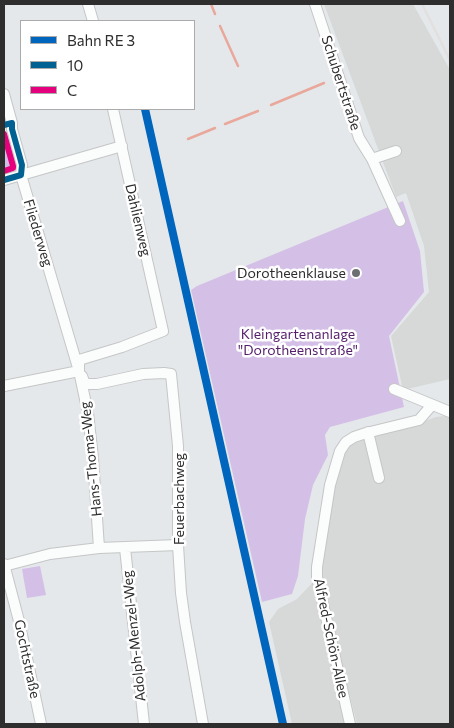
<!DOCTYPE html>
<html>
<head>
<meta charset="utf-8">
<style>
	body { margin:0 }
	#map { position:relative; width:454px; height:728px; overflow:hidden; background:#e4e8eb; font-family:Commissioner,sans-serif }
	canvas { display:block }
	.frame { position:absolute; inset:0; border:5px solid #2e2e2e; pointer-events:none }
	.legend { position:absolute; left:20px; top:20px; width:175px; height:90px; box-sizing:border-box; background:#fff; border:1px solid #ababab; margin:0; padding:6px 9px; list-style:none; font-size:15px; color:#2e2e2e }
	.legend li { display:flex; align-items:center; gap:10px; height:25px }
	.legend b { width:25px; border:1px solid #ababab }
</style>
</head>
<body>
<div id="map">
<canvas width="454" height="728"></canvas>
<div class="frame"></div>
<ul class="legend">
<li><b style="height:6px;background:#0065bd"></b>Bahn RE 3</li>
<li><b style="height:6px;background:#006192"></b>10</li>
<li><b style="height:6px;background:#e5007d"></b>C</li>
</ul>
</div>
<script>
const c = document.querySelector('canvas').getContext('2d');
c.lineJoin = 'round';
function paint(path, color) {
  c.fillStyle = color;
  c.fill(path, 'evenodd');
}
function toPath(rows) {
  const path = new Path2D();
  for (const r of rows) {
    path.moveTo(r[0], r[1]);
    for (let i = 2; i < r.length; i += 2) path.lineTo(r[i], r[i + 1]);
  }
  return path;
}
function strokePath(path, color, width, dash) {
  c.strokeStyle = color;
  c.lineWidth = width;
  c.lineCap = dash ? 'butt' : 'round';
  c.setLineDash(dash || []);
  c.stroke(path);
}
function write(font, color, halo, rows, align = 'center') {
  c.font = font + ' Commissioner,sans-serif';
  c.lineWidth = 5;
  c.setLineDash([]);
  c.textBaseline = 'middle';
  c.strokeStyle = halo;
  c.fillStyle = color;
  for (const [text, x, y, turn = 0] of rows) {
    c.save();
    c.translate(x, y);
    c.rotate((+turn || 0) * Math.PI / 180);
    c.textAlign = isNaN(turn) ? turn : align;
    if (halo) c.strokeText(text, 0, 0);
    c.fillText(text, 0, 0);
    c.restore();
  }
}
paint(toPath([
	[324,4,413,4,450,70,450,379,403,390,391,336,429,292,424,246,406,193,396,197],
	[444,416,450,418,450,724,357,724,319,573,334,485,344,451,348,446,352,444,386,432,419,423,436,417],
	[314,581,348,724,292,724,269,622,278,609,297,599]
]), '#d6d9d7');
paint(toPath([
	[4,131,15,167,11,174,4,177],
	[403,201,420,251,424,292,389,336,404,407,330,427,325,435,328,455,313,485,305,519,298,576,292,594,262,602,191,290,197,286],
	[40,566,46,595,27,598,22,569]
]), '#d4c0e6');
strokePath(toPath([
	[211,4,215,14],
	[220,26,238,66],
	[271,105,324,83],
	[225,124,258,111],
	[188,139,215,128]
]), '#e9a89b', 2.5);
const minor = toPath([
	[88,4,93,21],
	[315,4,359,138,372,159,400,221],
	[4,94,12,123,12,129,22,165,21,175,79,371,88,413,93,458,99,548],
	[372,159,396,151],
	[4,180,122,146],
	[82,376,85,384,97,384,143,374,164,373,171,374,178,446,178,545,181,593,185,622,203,724],
	[4,386,79,371,79,360,122,347,163,331,113,109],
	[394,389,450,412],
	[368,432,379,478],
	[125,548,144,724],
	[4,564,19,621,41,724],
	[4,566,50,554,99,548,178,545],
	[350,724,317,577,317,567,330,485,340,451,346,442,354,437,366,433,419,420,432,405]
]);
strokePath(minor, '#c5c6c6', 12);
strokePath(minor, '#fbfcfc', 10);
strokePath(toPath([
	[422,4,450,60]
]), '#e1e0df', 2.5);
strokePath(toPath([
	[4,125,12,123,12,129,22,165,21,175,4,180]
]), '#006192', 6);
strokePath(toPath([
	[4,171,13,168,13,166,4,134]
]), '#e5007d', 6);
strokePath(toPath([
	[145,109,283,724]
]), '#0065bd', 8);
for (const [x, y, r, color] of [
	[356,273,5,"#6e6f70"]
]) {
  const dot = new Path2D();
  dot.arc(x, y, r, 0, 2 * Math.PI);
  c.fillStyle = color;
  c.fill(dot);
  strokePath(dot, '#fff', 2);
}
write('14px', '#2e2e2e', '#fff', [
	["Schubertstraße",341,83,72],
	["Dahlienweg",138,220,77],
	["Fliederweg",38,233,73],
	["Hans-Thoma-Weg",91,459,-96],
	["Feuerbachweg",179,499,-90],
	["Adolph-Menzel-Weg",134,636,-96],
	["Alfred-Schön-Allee",331,638,78],
	["Gochtstraße",27,659,78]
]);
write('14px', '#2e2e2e', '#fff', [
	["Dorotheenklause",346,273]
], 'right');
write('14px', '#541e6b', '#fff', [
	["Kleingartenanlage",298,334],
	["\"Dorotheenstraße\"",298,350]
]);
</script>
</body>
</html>
